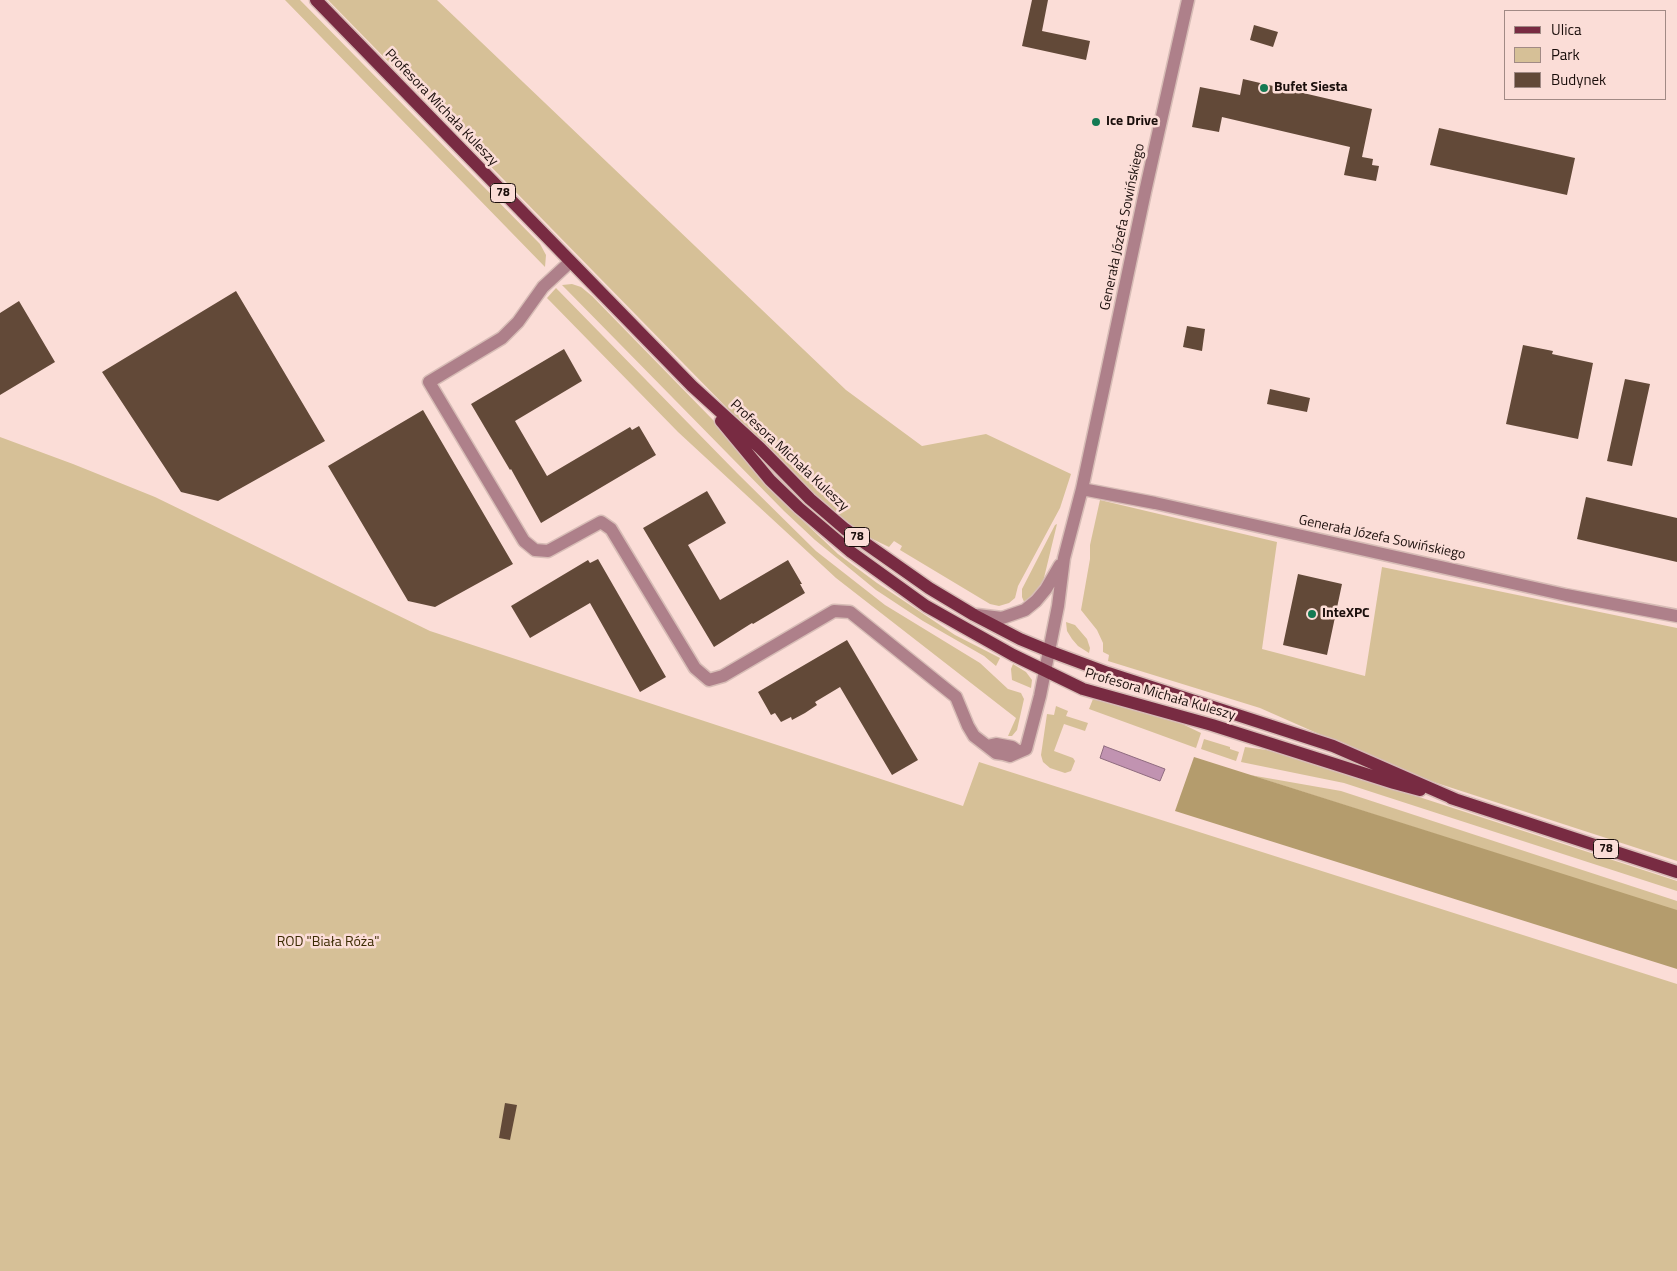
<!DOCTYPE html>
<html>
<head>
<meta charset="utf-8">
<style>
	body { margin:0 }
	#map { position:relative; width:1677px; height:1271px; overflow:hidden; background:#fbddd7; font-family:"Titillium Web",sans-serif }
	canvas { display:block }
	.legend { position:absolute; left:1504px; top:10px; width:162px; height:90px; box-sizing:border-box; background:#fbddd7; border:1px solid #a18a85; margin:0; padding:6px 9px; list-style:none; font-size:15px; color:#1a0e0b }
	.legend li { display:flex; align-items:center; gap:10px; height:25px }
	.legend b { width:25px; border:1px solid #a18a85 }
</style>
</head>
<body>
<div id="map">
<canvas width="1677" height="1271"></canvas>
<ul class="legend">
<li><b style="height:6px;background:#782b42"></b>Ulica</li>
<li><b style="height:14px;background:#d6c097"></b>Park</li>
<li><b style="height:14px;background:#624938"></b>Budynek</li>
</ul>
</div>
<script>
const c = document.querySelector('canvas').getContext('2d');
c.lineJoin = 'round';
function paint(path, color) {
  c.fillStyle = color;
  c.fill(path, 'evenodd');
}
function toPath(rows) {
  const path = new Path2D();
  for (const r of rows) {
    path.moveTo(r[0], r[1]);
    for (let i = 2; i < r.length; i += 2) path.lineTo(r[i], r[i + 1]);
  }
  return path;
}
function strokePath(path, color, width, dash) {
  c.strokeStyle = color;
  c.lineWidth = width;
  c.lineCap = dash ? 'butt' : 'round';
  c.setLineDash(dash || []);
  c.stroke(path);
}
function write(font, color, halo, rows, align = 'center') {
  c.font = font + ' "Titillium Web",sans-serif';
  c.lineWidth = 5;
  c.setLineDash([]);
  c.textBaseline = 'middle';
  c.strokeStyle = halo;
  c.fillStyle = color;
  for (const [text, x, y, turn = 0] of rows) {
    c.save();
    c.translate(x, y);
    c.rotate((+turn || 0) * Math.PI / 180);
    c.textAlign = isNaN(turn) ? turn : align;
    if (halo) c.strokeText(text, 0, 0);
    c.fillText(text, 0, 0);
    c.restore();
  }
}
paint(toPath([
	[285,0,300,0,540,244,546,255,545,267],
	[328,0,437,0,846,390,922,446,986,434,1071,474,1060,508,1018,586,1015,598,1009,603,999,606,990,604,900,550,902,546,894,541,889,547,862,534,827,506,772,454],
	[572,284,581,287,592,296,713,420,765,485,838,554,877,583,955,635,1000,658,996,666,984,656,923,621,876,590,815,540,784,511,562,285],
	[556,288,737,473,816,551,885,605,980,663,1008,689,1021,693,1024,699,1017,730,1012,736,1008,736,1016,718,836,578,678,432,547,298],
	[0,437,73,464,155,497,430,631,963,806,979,762,1677,984,1677,1271,0,1271],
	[1100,500,1277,542,1262,649,1365,676,1382,567,1677,628,1677,861,1412,775,1260,708,1108,661,1109,655,1103,652,1103,643,1097,630,1081,610,1090,559,1090,545],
	[1057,524,1043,582,1039,591,1025,604,1022,597,1022,589,1055,525],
	[1066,622,1075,625,1087,639,1090,648,1089,653,1078,646,1072,639,1067,631],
	[1013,664,1026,672,1032,680,1031,688,1012,680,1011,669],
	[1093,699,1172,719,1201,733,1196,748,1089,709],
	[1056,706,1068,711,1066,716,1088,723,1085,731,1064,724,1054,751,1073,758,1075,761,1071,771,1065,773,1050,768,1043,762,1041,755,1047,714,1054,715],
	[1204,739,1230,747,1230,749,1239,752,1236,761,1201,749],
	[1245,747,1281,752,1677,881,1677,891,1344,783,1241,762],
	[1250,775,1341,791,1677,901,1677,911]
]), '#d6c097');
paint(toPath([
	[1194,757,1677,910,1677,969,1175,811]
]), '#b49c6d');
const water = toPath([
	[1104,746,1165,769,1160,781,1100,758,1104,746]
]);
paint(water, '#c193b1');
strokePath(water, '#8f6b7f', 1);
paint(toPath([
	[1032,0,1048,0,1042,31,1090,41,1086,60,1022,46],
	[1254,25,1278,32,1273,47,1250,40],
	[1243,79,1372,109,1362,157,1373,159,1372,165,1379,166,1376,181,1344,175,1350,147,1222,117,1219,132,1192,127,1200,87,1240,95],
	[1439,128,1575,158,1567,195,1430,165],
	[236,291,325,441,218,501,181,492,102,372],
	[19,301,55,362,0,395,0,313],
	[1187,326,1205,329,1202,351,1183,347],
	[1523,345,1553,351,1552,354,1593,363,1578,439,1506,424],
	[564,349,582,381,515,421,547,476,630,427,632,430,639,426,656,455,541,523,511,469,510,470,471,404],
	[1625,379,1650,384,1632,466,1607,461],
	[1270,389,1310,398,1307,412,1267,404],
	[423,410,513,564,435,607,408,601,328,466],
	[707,491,726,523,688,545,720,600,788,560,802,584,800,584,805,593,753,624,752,623,714,647,643,528],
	[1586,497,1677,518,1677,562,1577,539],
	[598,559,666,677,640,692,590,603,530,638,511,606,588,560,590,563],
	[1298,574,1342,584,1327,655,1283,645],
	[847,640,918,760,892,775,840,687,815,702,817,705,805,713,792,720,791,717,781,722,775,713,771,715,758,692],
	[505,1103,517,1105,510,1140,499,1138]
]), '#624938');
const minor = toPath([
	[570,262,543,287,518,322,502,338,429,382,524,541,535,550,548,551,601,522,611,529,695,668,709,680,723,676,834,611,850,612,956,697,968,726,974,736,987,746,996,753,1003,754,1010,756,1019,752,1026,749,1040,696,1058,606,1064,558,1082,489,1107,372,1145,192,1188,0],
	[1082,489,1155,503,1566,595,1677,616],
	[977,615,1002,618,1025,610,1036,601,1046,589,1060,565],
	[987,746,996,744,1012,747,1019,752]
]);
const major = toPath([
	[316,0,692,386,760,448,810,499,845,529,929,588,974,615,1020,639,1049,651,1108,673,1333,746,1457,800],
	[721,421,770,480,799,508,851,552,926,606,1013,655,1083,689,1212,725,1394,783,1420,790],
	[1451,798,1677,872]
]);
strokePath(minor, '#d7bcb6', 15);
strokePath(major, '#d7bcb6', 15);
strokePath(minor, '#ae808a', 12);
strokePath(major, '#782b42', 12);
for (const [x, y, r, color] of [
	[1264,88,5,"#147a53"],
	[1096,122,5,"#147a53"],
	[1312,614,5,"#147a53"]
]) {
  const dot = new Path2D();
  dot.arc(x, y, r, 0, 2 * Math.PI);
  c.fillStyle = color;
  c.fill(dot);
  strokePath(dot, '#fbddd7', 2);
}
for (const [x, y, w] of [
	[503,193,25],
	[857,537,25],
	[1606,849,25]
]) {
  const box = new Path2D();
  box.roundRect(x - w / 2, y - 9.5, w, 19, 4);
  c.fillStyle = '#fbddd7';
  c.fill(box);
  strokePath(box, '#1a0e0b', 1);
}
write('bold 12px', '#1a0e0b', null, [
	["78",503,193],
	["78",857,537],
	["78",1606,849]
]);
write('bold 14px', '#1a0e0b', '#fbddd7', [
	["Bufet Siesta",1274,88],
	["Ice Drive",1106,122],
	["InteXPC",1322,614]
], 'left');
write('14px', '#1a0e0b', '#fbddd7', [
	["Profesora Michała Kuleszy",441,108,46],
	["Generała Józefa Sowińskiego",1123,227,-78],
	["Profesora Michała Kuleszy",789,456,43],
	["Generała Józefa Sowińskiego",1382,538,12],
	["Profesora Michała Kuleszy",1160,695,16]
]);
write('14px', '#3c2b03', '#fbddd7', [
	["ROD \"Biała Róża\"",328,943]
]);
</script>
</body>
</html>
